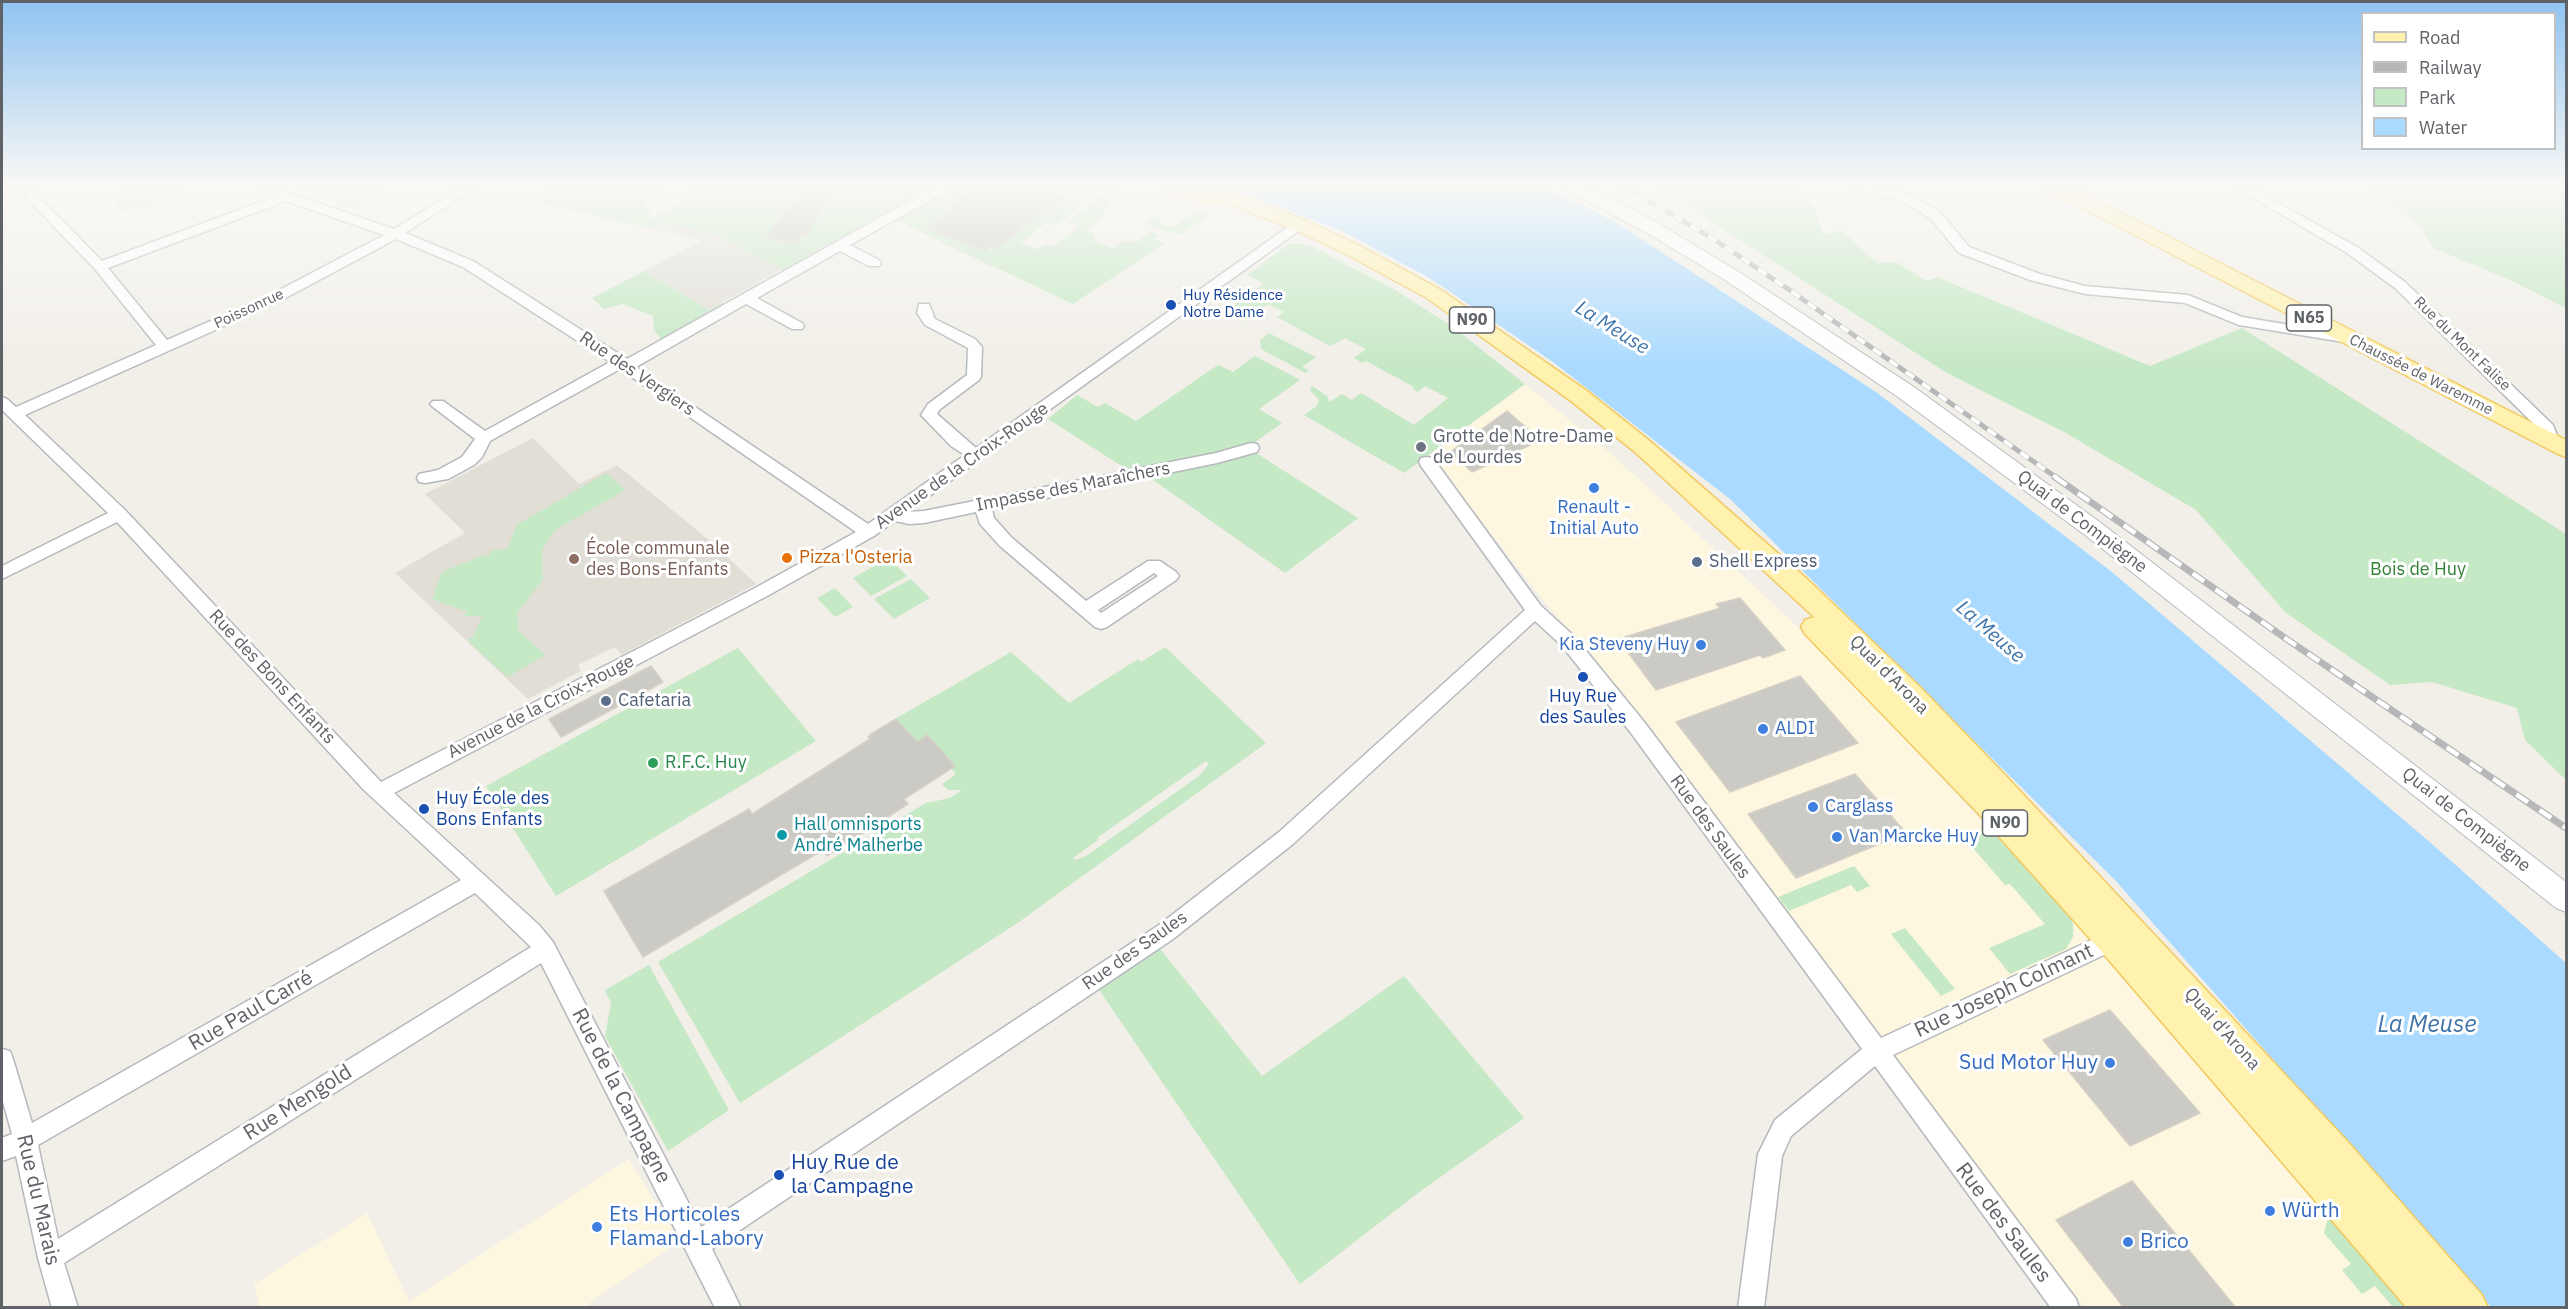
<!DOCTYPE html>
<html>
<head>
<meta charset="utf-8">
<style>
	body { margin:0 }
	#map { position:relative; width:2568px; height:1309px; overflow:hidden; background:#f1efe8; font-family:"IBM Plex Sans",sans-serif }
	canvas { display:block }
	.frame { position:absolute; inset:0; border:3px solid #5f6368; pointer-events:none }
	.legend { position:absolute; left:2361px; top:12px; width:195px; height:138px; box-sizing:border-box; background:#fff; border:2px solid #bfc1c3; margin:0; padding:8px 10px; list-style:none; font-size:18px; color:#5f6368 }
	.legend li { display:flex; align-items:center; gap:12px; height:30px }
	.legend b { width:30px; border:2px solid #bfc1c3 }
</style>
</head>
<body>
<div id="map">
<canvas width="2568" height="1309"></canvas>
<div class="frame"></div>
<ul class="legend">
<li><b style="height:8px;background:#fff2af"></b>Road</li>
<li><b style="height:8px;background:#b6b7b8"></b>Railway</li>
<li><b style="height:16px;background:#c5e8c5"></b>Park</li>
<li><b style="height:16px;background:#aadaff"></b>Water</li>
</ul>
</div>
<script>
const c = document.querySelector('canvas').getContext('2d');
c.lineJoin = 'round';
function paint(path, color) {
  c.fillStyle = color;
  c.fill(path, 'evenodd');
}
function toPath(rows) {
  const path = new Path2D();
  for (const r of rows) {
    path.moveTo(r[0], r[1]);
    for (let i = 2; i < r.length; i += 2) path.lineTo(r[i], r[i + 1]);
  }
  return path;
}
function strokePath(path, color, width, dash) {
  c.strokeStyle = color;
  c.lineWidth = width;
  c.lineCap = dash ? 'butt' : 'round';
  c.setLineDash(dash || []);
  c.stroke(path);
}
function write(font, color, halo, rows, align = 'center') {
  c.font = font + ' "IBM Plex Sans",sans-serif';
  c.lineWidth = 6;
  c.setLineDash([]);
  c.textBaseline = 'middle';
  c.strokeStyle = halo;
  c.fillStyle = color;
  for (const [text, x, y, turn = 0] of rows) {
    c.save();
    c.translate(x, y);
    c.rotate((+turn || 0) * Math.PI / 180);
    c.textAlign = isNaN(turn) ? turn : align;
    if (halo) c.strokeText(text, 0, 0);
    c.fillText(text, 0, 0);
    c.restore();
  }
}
paint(toPath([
	[1525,384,1614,456,1801,630,1903,736,2077,924,2411,1307,2084,1307,1579,641,1543,600,1430,455],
	[629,1159,679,1241,584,1307,260,1307,254,1284,367,1213,409,1301]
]), '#fef7e0');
paint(toPath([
	[707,185,1091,185,992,267,882,213,709,310,644,271,701,241,653,229],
	[533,438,579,484,617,465,715,545,756,584,621,655,615,647,578,665,581,671,528,699,395,573,465,533,425,494]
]), '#e1ded6');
paint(toPath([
	[128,185,179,185,177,199,116,212,120,186],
	[286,185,391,185,350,208],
	[550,185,670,185,642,207,653,210,647,215,655,218,661,212,666,213,701,185,820,185,818,187,809,186,797,202,786,208,766,238,783,242,805,236,821,212,823,205,826,205,837,189,825,187,827,185,880,189,882,185,905,185,901,192,916,193,936,185,900,204,869,198,867,203,885,204,893,208,783,270,716,234,661,222,653,229,540,203],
	[1027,185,1074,198,1091,185,1107,185,1056,225,1046,222,1021,243,1038,249,1045,244,1052,247,1080,226,1069,222,1109,188,1124,191,1102,210,1107,212,1087,231,1094,234,1095,242,1113,248,1122,241,1136,242,1150,232,1159,235,1154,239,1165,243,1073,304,896,220,951,189,955,190,951,194,958,197,956,199,958,200,949,207,952,209,926,229,986,251,991,246,997,248,1038,216,1041,211,1048,213,1064,197],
	[1654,185,1797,185,1815,210,1823,234,1842,231,1877,263,1896,262,1927,281,1937,277,2150,366,2242,328,2566,534,2566,780,2525,740,2517,708,2432,682,2390,685,2286,613,2196,510,2066,433,1947,373],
	[2365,185,2557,185,2566,191,2566,308,2508,279,2433,248,2421,227],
	[1195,209,1211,215,1179,235,1144,224,1156,215,1162,224,1173,227,1193,214,1189,212],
	[1296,243,1309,245,1392,288,1453,327,1525,384,1404,473,1304,415,1317,406,1319,400,1310,390,1312,386,1327,396,1329,402,1342,394,1352,400,1361,393,1414,425,1448,398,1425,386,1418,392,1412,388,1414,387,1366,361,1362,363,1354,358,1366,349,1345,338,1330,346,1277,317,1284,312,1268,304,1243,321,1225,311,1264,284,1247,275,1287,245],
	[644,271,709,310,722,303,724,304,661,339,654,330,653,316,623,304,604,309,592,298],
	[1269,333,1316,357,1302,367,1309,371,1306,373,1261,349,1260,340],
	[1255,356,1300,380,1259,409,1282,423,1251,445,1223,454,1131,472,1048,419,1077,395,1098,407,1105,403,1136,421,1218,365,1233,372],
	[1253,451,1358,518,1285,573,1149,477],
	[606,473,625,490,555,530,542,550,543,579,517,613,519,632,546,655,507,677,467,640,473,637,482,616,464,616,467,610,462,610,432,599,442,572,481,556,489,556,492,550,507,549,517,525],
	[889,558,907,576,871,596,853,578],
	[911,579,930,598,894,619,874,599],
	[835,588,853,607,835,617,817,598],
	[1165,647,1266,743,1019,922,740,1103,658,962,926,803,950,798,962,790,948,790,942,784,956,774,927,742,919,746,895,719,1011,652,1069,703,1138,659,1141,662],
	[1206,761,1209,764,1199,776,1086,856,1075,860,1073,858,1098,840,1097,838],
	[738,648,816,741,556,896,486,786],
	[1991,830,2064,910,2073,923,2073,937,2066,949,2010,974,1989,948,2045,924,2010,884,2005,885,1966,840],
	[1854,866,1870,886,1857,892,1851,885,1789,911,1778,897],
	[1905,928,1955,989,1941,996,1891,934],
	[1153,940,1262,1076,1404,976,1524,1118,1422,1190,1300,1284,1093,981],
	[649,965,729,1110,668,1151,605,1036,611,1003,605,990],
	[2329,1214,2411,1307,2393,1307,2375,1286,2362,1294,2342,1270,2351,1264,2324,1233]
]), '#c5e8c5');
paint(toPath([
	[1223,185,1540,185,1617,223,1876,392,2112,572,2432,844,2566,963,2566,1307,2491,1307,2115,880,1730,499,1553,362,1430,278,1340,230]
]), '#aadaff');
const building = toPath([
	[820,185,839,185,805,236,801,236,797,242,766,239,787,208,797,202,809,186,818,187,820,185],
	[978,185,1027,185,1064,197,1048,213,1043,212,997,248,991,246,986,251,926,229,952,209,948,208,958,200,955,199,978,185],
	[1507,411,1541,440,1472,472,1450,452,1507,411],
	[1740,598,1785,650,1763,658,1760,655,1656,690,1618,639,1720,608,1716,604,1740,598],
	[651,666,663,682,561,737,549,719,651,666],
	[1800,676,1858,743,1730,792,1676,722,1800,676],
	[896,719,917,742,927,735,955,766,904,799,908,804,827,856,823,850,643,957,604,891,749,809,752,814,870,739,868,737,871,734,896,719],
	[1855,774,1906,833,1796,878,1748,814,1855,774],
	[2110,1010,2200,1113,2130,1146,2043,1040,2110,1010],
	[2132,1181,2201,1265,2236,1308,2124,1308,2056,1220,2132,1181]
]);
paint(building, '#cccac5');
strokePath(building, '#d6d1c6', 1.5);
const minor = toPath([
	[14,185,27,185,102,261,276,196,258,185,273,185,291,194,394,229,466,185,480,185,405,233,473,261,627,359,938,185,953,185,952,188,850,245,879,260,881,263,879,266,869,266,840,251,757,298,802,323,804,326,802,329,792,329,746,304,636,367,868,524,965,455,951,446,921,415,928,404,967,375,968,348,925,325,917,313,919,304,929,304,935,319,975,339,982,347,981,377,979,380,939,410,937,414,976,448,1295,222,1300,221,1307,225,907,512,924,511,1216,453,1251,443,1257,444,1259,448,1257,452,1217,463,992,509,994,518,1012,538,1086,601,1148,561,1160,561,1176,572,1179,576,1176,580,1107,627,1101,629,1095,627,1000,546,980,524,976,512,924,523,909,524,895,521,874,536,769,595,394,793,539,925,553,942,701,1227,1159,925,1279,832,1525,610,1421,466,1419,462,1421,458,1427,457,1433,458,1541,606,1574,636,1645,723,1881,1038,2113,930,2120,928,2127,930,2131,937,2127,944,1893,1055,2076,1299,2079,1308,2051,1308,1875,1066,1791,1136,1782,1156,1764,1308,1738,1308,1758,1154,1775,1120,1862,1049,1631,733,1562,646,1535,621,1293,844,1173,939,712,1249,741,1308,715,1308,541,963,64,1263,78,1308,52,1308,38,1258,16,1156,2,1161,2,1138,12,1134,2,1098,2,1049,10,1051,13,1059,32,1123,461,880,363,789,117,522,2,579,2,566,108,513,2,410,2,397,7,399,16,407,156,345,95,269,14,185],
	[286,201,384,235,268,296,167,340,108,268,286,201],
	[396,239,463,267,610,362,485,431,443,401,433,401,430,404,433,407,475,439,462,457,438,470,419,474,417,478,419,482,425,483,448,479,474,465,482,457,490,441,620,369,856,532,757,587,381,782,125,510,25,415,278,302,396,239],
	[1154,573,1158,576,1101,613,1098,610,1154,573],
	[475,893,531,947,58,1239,38,1145,475,893],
	[1851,185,1870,185,1914,196,1941,213,1969,247,2040,274,2085,286,2188,295,2242,317,2350,335,2357,339,2350,343,2239,325,2185,303,2085,294,2030,280,1959,253,1931,219,1904,202,1852,188,1851,185],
	[2231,185,2246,185,2357,247,2405,282,2553,425,2559,441,2557,445,2545,445,2541,431,2395,288,2347,253,2231,185]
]);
const tertiary = toPath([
	[2,185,16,185,14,188,2,192,2,185]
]);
const secondary = toPath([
	[1561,185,1583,185,1656,222,1739,272,1914,387,2101,523,2566,882,2566,912,2556,908,2085,535,1898,397,1725,280,1642,230,1564,189,1561,185]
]);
const primary = toPath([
	[1161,185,1211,185,1307,221,1358,245,1441,290,1587,391,1651,442,1807,579,1919,686,2005,775,2348,1142,2482,1295,2488,1308,2407,1308,2101,951,1977,812,1805,634,1801,627,1805,620,1814,617,1635,452,1571,401,1427,298,1344,253,1293,229,1218,200,1210,204,1163,189,1161,185],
	[2044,185,2067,185,2566,440,2566,457,2558,454,2046,189,2044,185]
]);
strokePath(minor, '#b5b8bc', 3);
strokePath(tertiary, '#b5b8bc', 4);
strokePath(secondary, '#b6babf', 2);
strokePath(primary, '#f2c960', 3);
paint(minor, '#fff');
paint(tertiary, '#fff');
paint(secondary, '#fff');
paint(primary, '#fff2af');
const railFar1 = toPath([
	[1622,185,1715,240,1788,289,2057,478]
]);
const rail = toPath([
	[2055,477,2285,638,2566,828]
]);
strokePath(railFar1, '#b6b7b8', 5);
strokePath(rail, '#b6b7b8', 7);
strokePath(railFar1, '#fff', 4, [10]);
strokePath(rail, '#fff', 4.5, [14]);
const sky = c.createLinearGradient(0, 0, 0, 368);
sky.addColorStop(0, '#8fc3f1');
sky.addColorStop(0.5, '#f9f8f5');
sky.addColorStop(1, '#f9f8f500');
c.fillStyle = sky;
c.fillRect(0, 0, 2568, 368);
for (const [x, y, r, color] of [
	[1171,305,6,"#1a4fb4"],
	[1421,447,6,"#6b7280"],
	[1594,488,6,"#3f7fe0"],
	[787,558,6,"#e8710a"],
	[574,559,6,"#8d6e63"],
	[1697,562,6,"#5c6f8a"],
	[1701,645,6,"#3f7fe0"],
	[1583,677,6,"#1a4fb4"],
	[606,701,6,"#5c6f8a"],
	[1763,729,6,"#3f7fe0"],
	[653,763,6,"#2e9e5b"],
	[1813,807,6,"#3f7fe0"],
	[424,809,6,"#1a4fb4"],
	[782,835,6,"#0f9aa8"],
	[1837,837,6,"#3f7fe0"],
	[2110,1063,6,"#3f7fe0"],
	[779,1175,6,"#1a4fb4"],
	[2270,1211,6,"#3f7fe0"],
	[597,1227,6,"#3f7fe0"],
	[2128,1242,6,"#3f7fe0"]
]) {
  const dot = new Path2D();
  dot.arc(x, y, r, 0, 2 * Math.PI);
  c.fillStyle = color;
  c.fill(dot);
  strokePath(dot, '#fff', 2);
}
write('15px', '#164399', '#fff', [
	["Huy Résidence",1183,296],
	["Notre Dame",1183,313]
], 'left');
write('15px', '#5f6368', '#fff', [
	["Poissonrue",249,309,-25],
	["Rue du Mont Falise",2462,344,44],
	["Chaussée de Waremme",2421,375,27]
]);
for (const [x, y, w] of [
	[2309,318,45],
	[1472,320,45],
	[2005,823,45]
]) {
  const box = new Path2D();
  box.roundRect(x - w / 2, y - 13, w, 26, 4.5);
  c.fillStyle = '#fff';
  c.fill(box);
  strokePath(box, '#5f6368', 1.5);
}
write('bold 16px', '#5f6368', null, [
	["N65",2309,318],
	["N90",1472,320],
	["N90",2005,823]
]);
write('18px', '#5f6368', '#fff', [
	["Rue des Vergiers",637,374,34],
	["Avenue de la Croix-Rouge",962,466,-35],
	["Impasse des Maraîchers",1073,487,-11],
	["Quai de Compiègne",2082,522,37],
	["Quai d'Arona",1889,675,45],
	["Rue des Bons Enfants",272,677,47],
	["Avenue de la Croix-Rouge",541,707,-27],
	["Quai de Compiègne",2466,820,38],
	["Rue des Saules",1710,827,54],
	["Rue des Saules",1135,951,-35],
	["Quai d'Arona",2222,1029,48]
]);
write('18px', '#5b616d', '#fff', [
	["Grotte de Notre-Dame",1433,437],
	["de Lourdes",1433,458]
], 'left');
write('18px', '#366cbe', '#fff', [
	["Renault -",1594,508,"center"],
	["Initial Auto",1594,529,"center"],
	["Kia Steveny Huy",1689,645,"right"],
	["ALDI",1775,729],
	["Carglass",1825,807],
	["Van Marcke Huy",1849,837]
], 'left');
write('18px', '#785e54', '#fff', [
	["École communale",586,549],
	["des Bons-Enfants",586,570]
], 'left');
write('18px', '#c56008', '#fff', [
	["Pizza l'Osteria",799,558]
], 'left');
write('18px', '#4e5e75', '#fff', [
	["Shell Express",1709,562],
	["Cafetaria",618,701]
], 'left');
write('18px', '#348238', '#fff', [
	["Bois de Huy",2418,570]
]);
write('18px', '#164399', '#fff', [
	["Huy Rue",1583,697],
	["des Saules",1583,718],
	["Huy École des",436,799,"left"],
	["Bons Enfants",436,820,"left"]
]);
write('18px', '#27864d', '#fff', [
	["R.F.C. Huy",665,763]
], 'left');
write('18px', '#0d838f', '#fff', [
	["Hall omnisports",794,825],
	["André Malherbe",794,846]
], 'left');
write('italic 20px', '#4174aa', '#fff', [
	["La Meuse",1612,328,32],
	["La Meuse",1990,632,41]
]);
write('21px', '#5f6368', '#fff', [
	["Rue Joseph Colmant",2004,991,-25],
	["Rue Paul Carré",251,1011,-30],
	["Rue de la Campagne",621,1096,63],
	["Rue Mengold",298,1103,-32],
	["Rue du Marais",38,1200,77],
	["Rue des Saules",2003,1223,53]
]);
write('21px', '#366cbe', '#fff', [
	["Sud Motor Huy",2098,1063,"right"],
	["Würth",2282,1211],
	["Ets Horticoles",609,1215],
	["Flamand-Labory",609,1239],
	["Brico",2140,1242]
], 'left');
write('21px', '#164399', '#fff', [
	["Huy Rue de",791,1163],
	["la Campagne",791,1187]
], 'left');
write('italic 24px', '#4174aa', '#fff', [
	["La Meuse",2427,1025]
]);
</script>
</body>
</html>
